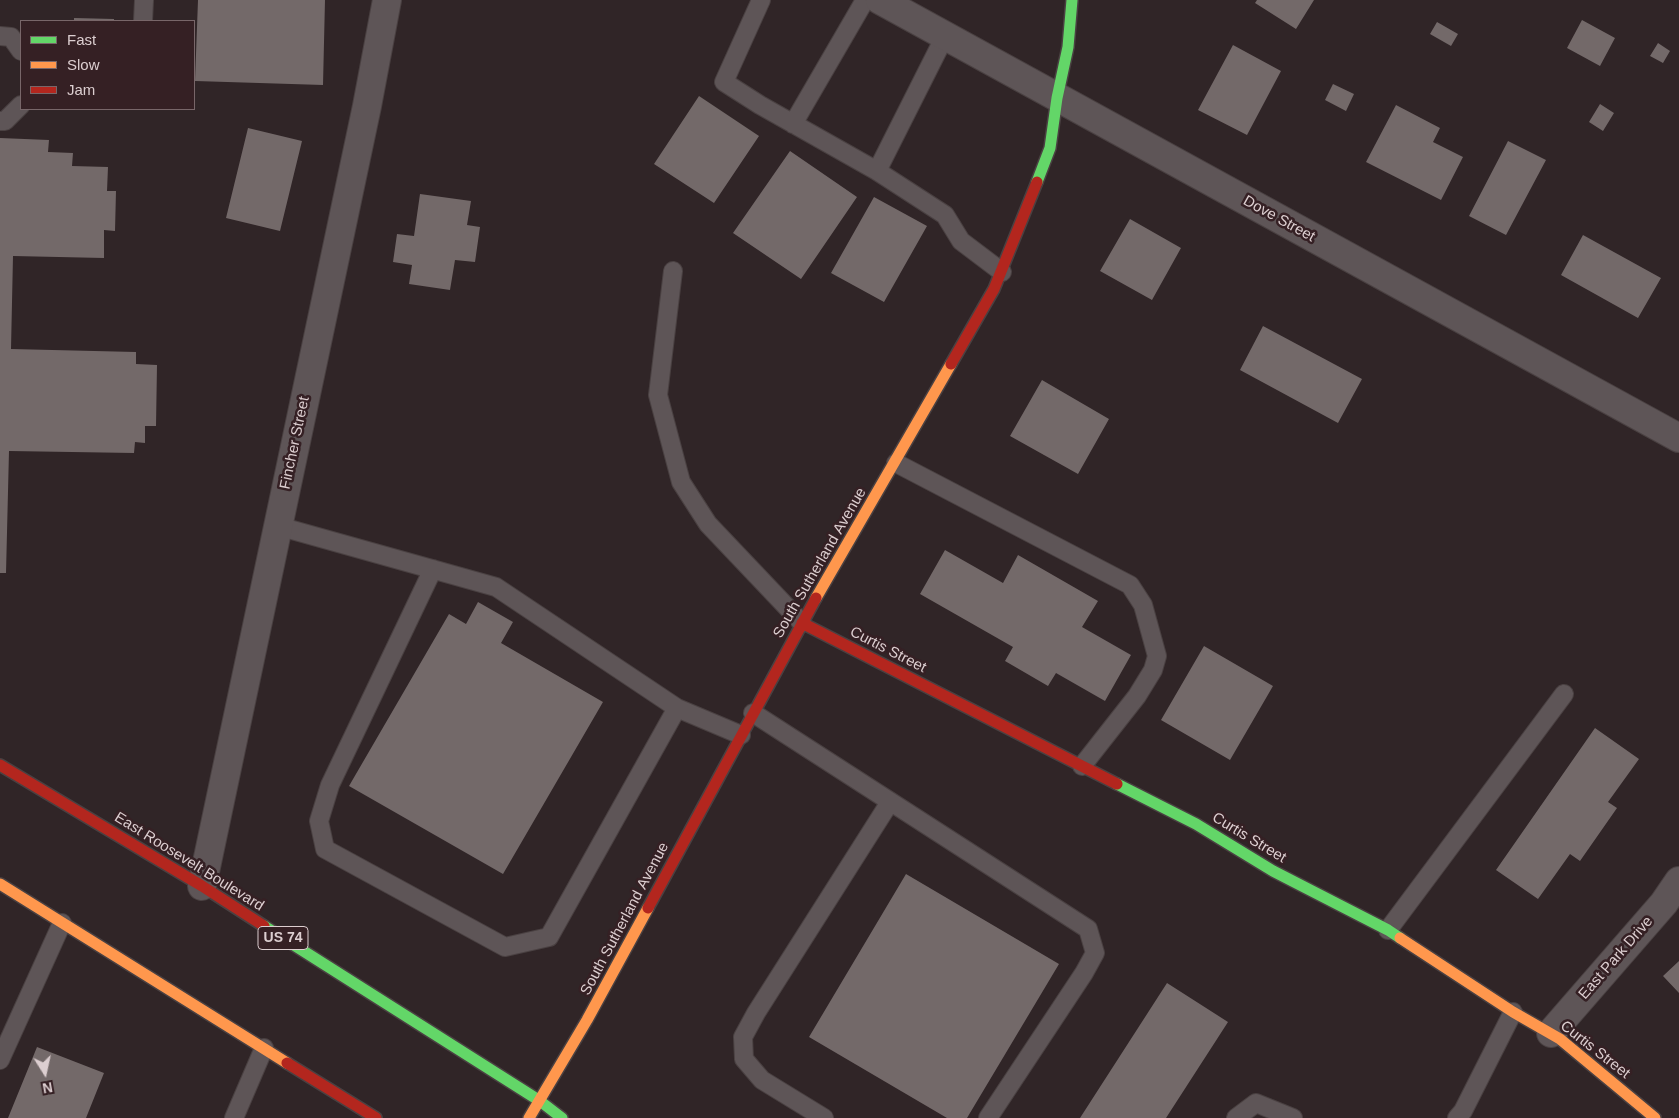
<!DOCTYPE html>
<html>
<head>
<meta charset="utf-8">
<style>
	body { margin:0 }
	#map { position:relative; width:1679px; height:1118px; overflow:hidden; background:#302527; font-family:Helvetica,sans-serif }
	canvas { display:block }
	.legend { position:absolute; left:20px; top:20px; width:175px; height:90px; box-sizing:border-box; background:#352024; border:1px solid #786669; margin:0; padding:6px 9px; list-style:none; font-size:15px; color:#dcced0 }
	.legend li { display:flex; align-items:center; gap:10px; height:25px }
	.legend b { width:25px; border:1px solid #786669 }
	.north { position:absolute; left:20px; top:1048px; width:50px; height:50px; -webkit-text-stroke:4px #352024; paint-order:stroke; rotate:170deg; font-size:14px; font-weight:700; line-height:20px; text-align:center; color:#dcced0 }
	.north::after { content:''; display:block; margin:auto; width:18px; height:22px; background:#dcced0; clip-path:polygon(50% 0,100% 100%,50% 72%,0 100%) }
</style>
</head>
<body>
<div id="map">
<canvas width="1679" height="1118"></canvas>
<ul class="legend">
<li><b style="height:6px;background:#63d668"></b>Fast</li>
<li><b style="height:6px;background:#ff974d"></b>Slow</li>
<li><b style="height:6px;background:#b3261e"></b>Jam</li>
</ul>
<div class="north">N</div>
</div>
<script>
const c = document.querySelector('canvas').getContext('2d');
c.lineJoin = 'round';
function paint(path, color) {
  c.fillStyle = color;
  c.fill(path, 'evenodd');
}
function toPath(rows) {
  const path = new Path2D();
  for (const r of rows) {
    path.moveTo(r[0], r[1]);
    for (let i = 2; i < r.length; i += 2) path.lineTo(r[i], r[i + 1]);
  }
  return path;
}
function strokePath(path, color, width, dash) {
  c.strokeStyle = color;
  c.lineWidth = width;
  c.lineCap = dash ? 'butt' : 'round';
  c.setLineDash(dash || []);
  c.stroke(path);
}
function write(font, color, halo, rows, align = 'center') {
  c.font = font + ' Helvetica,sans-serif';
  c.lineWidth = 5;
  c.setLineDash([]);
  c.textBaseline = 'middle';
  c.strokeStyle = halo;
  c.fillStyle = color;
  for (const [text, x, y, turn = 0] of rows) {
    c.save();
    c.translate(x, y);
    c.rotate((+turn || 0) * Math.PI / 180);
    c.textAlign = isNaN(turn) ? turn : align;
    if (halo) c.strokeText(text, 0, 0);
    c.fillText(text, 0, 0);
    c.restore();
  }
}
paint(toPath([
	[198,0,325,0,323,85,195,81],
	[1257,0,1314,0,1296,29,1255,3],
	[74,18,114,19,114,21,74,21],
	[1582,20,1615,38,1600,66,1567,48],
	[1437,22,1458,34,1451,46,1430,34],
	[1658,43,1670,51,1663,63,1650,56],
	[1233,45,1281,71,1247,135,1198,110],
	[1333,84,1354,94,1346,111,1325,100],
	[699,96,759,136,714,203,654,164],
	[1600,104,1614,113,1603,131,1589,122],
	[1396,105,1440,128,1433,142,1463,157,1441,200,1366,162],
	[248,128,302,141,280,231,226,218],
	[0,138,49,140,48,152,73,153,72,166,108,167,107,191,116,191,115,231,104,230,104,258,13,256,11,349,136,352,136,364,157,365,156,426,145,426,145,443,135,442,134,453,9,451,6,573,0,573],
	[1508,141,1546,160,1506,235,1469,216],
	[790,151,857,197,801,279,733,233],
	[420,194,471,201,467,225,480,227,475,262,455,260,450,290,409,284,412,265,393,262,397,234,414,236],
	[874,197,927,226,884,302,831,273],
	[1130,219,1181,248,1152,300,1100,271],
	[1583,235,1661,278,1638,318,1561,275],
	[1263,326,1362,379,1338,423,1240,370],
	[1042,380,1109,419,1078,474,1010,436],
	[945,550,1003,583,1018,555,1098,601,1082,627,1131,655,1105,701,1056,673,1048,686,1005,661,1013,647,920,594],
	[478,602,513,622,501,643,603,702,503,874,349,786,449,614,466,624],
	[1204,646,1273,686,1230,760,1161,720],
	[1595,728,1639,759,1608,802,1617,808,1580,861,1570,854,1538,899,1496,870],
	[906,874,1059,964,967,1118,947,1118,809,1037],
	[1679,961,1679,993,1663,976],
	[1167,983,1228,1022,1166,1118,1080,1118],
	[37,1047,104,1073,86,1118,8,1118]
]), '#736969');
const lane = toPath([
	[761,0,724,82,760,105,877,171,945,215,961,241,1002,272],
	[143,21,144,0],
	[0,36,11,37,21,51],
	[0,121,5,121,21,105],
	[793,124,865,0],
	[877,171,945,36],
	[673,271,658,395,681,482,708,524,802,623],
	[896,463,1130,585,1143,605,1157,656,1153,670,1137,696,1082,766],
	[278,526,496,587,677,708,549,937,505,947,325,849,319,821,330,785,433,569],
	[677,708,741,735],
	[753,713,1088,929,1095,953,1084,973,988,1118],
	[1388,930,1564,694],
	[0,1060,62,923],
	[234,1118,264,1048],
	[824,1118,762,1080,744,1059,743,1037,756,1013,890,802],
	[1236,1118,1256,1103,1293,1118],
	[1457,1118,1463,1111,1513,1012]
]);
const street = toPath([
	[880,0,1679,438],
	[202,886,367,106,387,0],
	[1551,1033,1664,903,1679,881]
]);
const fast = toPath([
	[1037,182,1050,148,1057,98,1068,47,1072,0],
	[1117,784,1196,824,1273,871,1388,930,1400,938],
	[264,926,540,1101,562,1118]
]);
const slow = toPath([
	[816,598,951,364],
	[0,884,287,1063],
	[1400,938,1513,1012,1560,1039,1655,1118],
	[529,1118,587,1020,648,908]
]);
const jam = toPath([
	[951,364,994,289,1037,182],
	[802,623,1117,784],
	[0,765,202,886,264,926],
	[648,908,816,598],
	[287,1063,376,1118]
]);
strokePath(lane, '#4a4142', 20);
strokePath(street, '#4a4142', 30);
strokePath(fast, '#4a4142', 14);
strokePath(slow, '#4a4142', 14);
strokePath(jam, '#4a4142', 14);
strokePath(lane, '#5e5557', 18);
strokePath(street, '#5e5557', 28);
strokePath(fast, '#63d668', 11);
strokePath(slow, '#ff974d', 11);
strokePath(jam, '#b3261e', 11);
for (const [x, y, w] of [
	[283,938,50]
]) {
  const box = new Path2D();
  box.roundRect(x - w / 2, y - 11.5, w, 23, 4);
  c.fillStyle = '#352024';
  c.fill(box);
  strokePath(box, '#dcced0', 1);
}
write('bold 14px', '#dcced0', null, [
	["US 74",283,938]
]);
write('15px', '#dcced0', '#352024', [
	["Dove Street",1279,219,29],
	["Fincher Street",295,443,-78],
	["South Sutherland Avenue",820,563,-60],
	["Curtis Street",888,650,27],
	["Curtis Street",1249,838,31],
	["East Roosevelt Boulevard",189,862,32],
	["South Sutherland Avenue",625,919,-62],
	["East Park Drive",1616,958,-49],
	["Curtis Street",1595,1050,38]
]);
</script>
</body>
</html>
